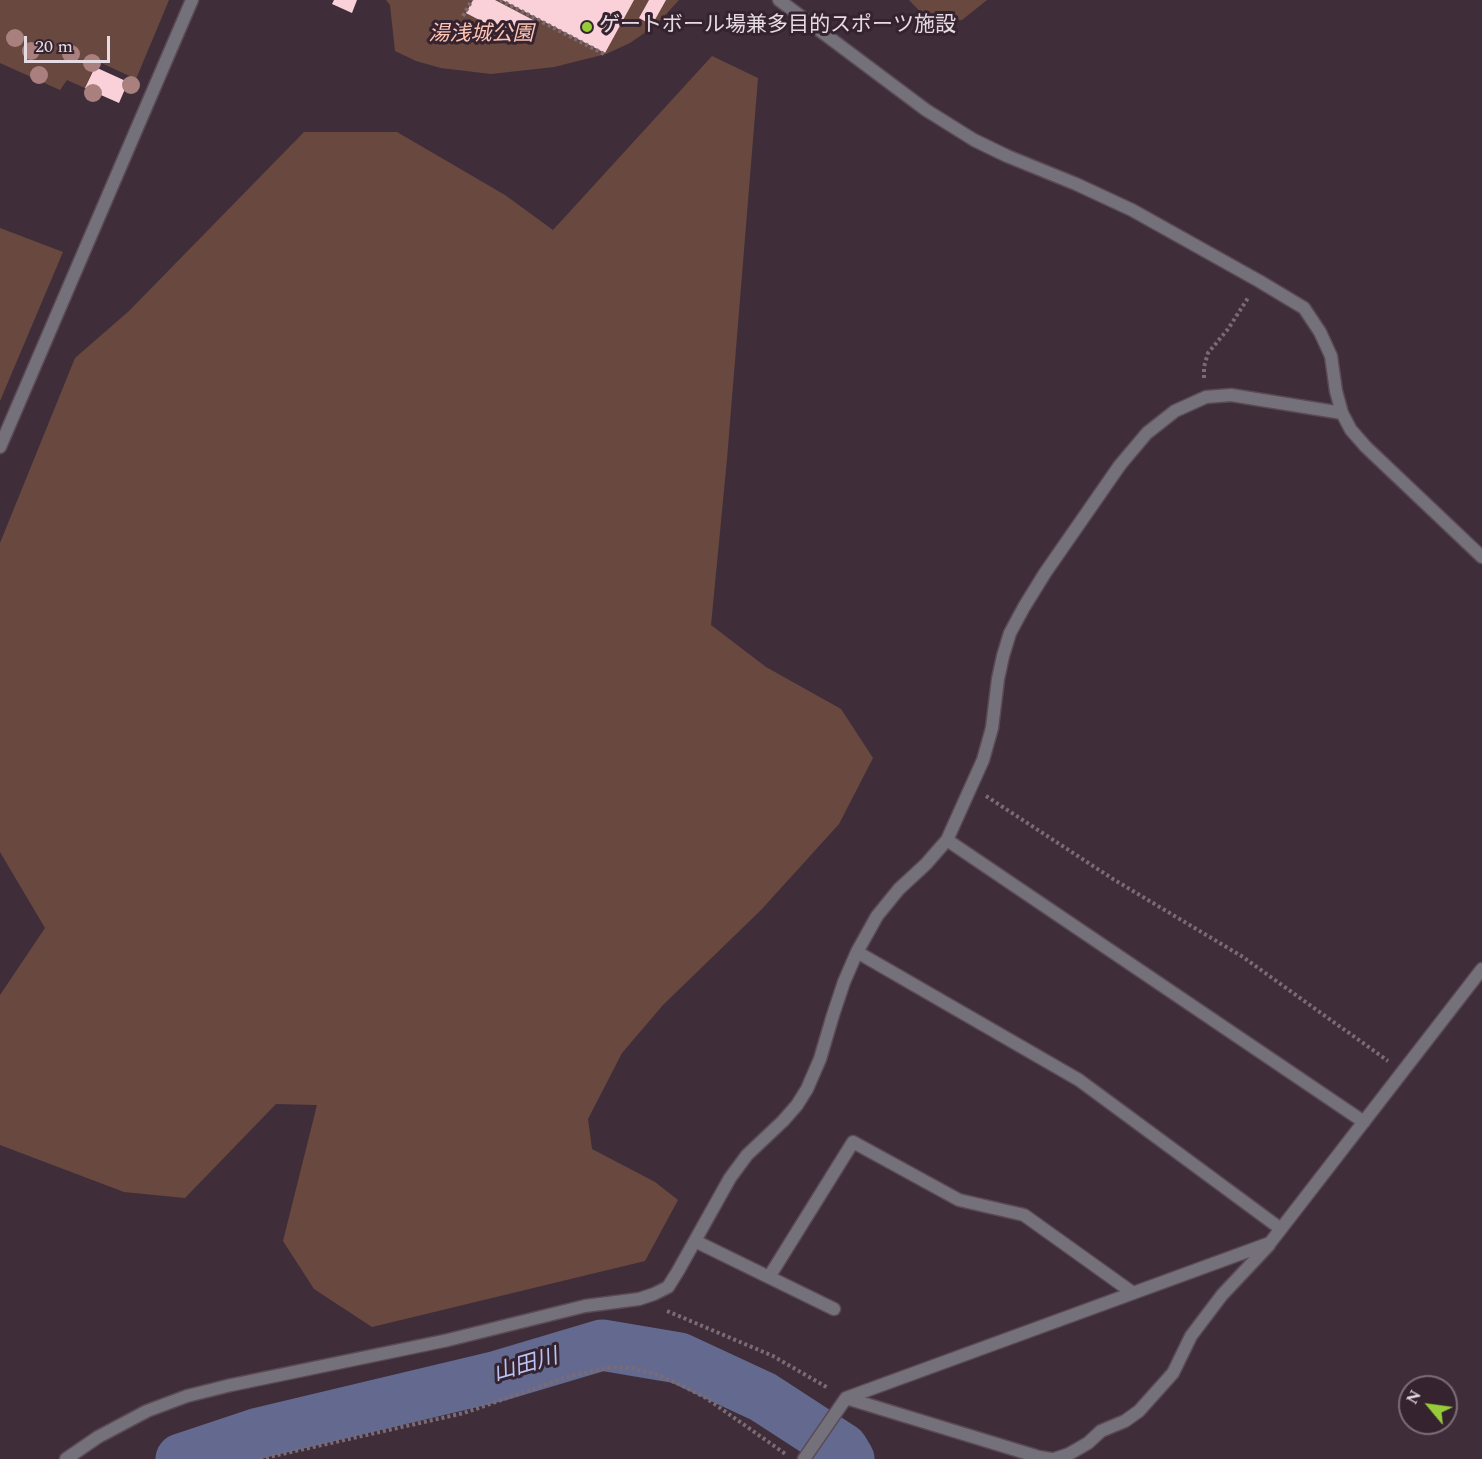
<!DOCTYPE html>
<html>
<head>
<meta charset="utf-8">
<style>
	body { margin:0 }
	#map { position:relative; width:1482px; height:1459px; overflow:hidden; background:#3f2e3a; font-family:Spectral,serif }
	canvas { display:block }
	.north { position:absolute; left:1398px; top:1375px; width:60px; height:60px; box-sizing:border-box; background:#352430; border:2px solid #7c6d77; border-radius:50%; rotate:299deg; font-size:16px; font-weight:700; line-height:24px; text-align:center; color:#e6dbe2 }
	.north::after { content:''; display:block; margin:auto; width:21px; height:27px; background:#97cc38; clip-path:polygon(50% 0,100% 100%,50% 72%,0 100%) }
	.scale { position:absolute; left:24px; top:36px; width:86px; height:27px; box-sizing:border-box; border:3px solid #e6dbe2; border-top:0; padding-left:8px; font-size:18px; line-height:21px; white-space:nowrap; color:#e6dbe2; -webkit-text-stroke:4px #352430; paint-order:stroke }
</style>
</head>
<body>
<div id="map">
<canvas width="1482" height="1459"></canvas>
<div class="north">N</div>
<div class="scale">20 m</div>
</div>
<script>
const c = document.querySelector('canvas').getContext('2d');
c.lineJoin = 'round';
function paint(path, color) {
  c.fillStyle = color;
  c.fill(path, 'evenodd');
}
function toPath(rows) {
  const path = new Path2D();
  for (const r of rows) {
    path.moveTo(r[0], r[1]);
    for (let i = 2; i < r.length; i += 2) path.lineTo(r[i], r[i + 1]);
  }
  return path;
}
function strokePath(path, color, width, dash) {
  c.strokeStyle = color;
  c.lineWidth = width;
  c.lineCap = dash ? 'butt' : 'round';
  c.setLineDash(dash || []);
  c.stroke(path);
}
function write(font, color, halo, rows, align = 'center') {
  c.font = font + ' Spectral,"Noto Sans JP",serif';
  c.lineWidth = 6;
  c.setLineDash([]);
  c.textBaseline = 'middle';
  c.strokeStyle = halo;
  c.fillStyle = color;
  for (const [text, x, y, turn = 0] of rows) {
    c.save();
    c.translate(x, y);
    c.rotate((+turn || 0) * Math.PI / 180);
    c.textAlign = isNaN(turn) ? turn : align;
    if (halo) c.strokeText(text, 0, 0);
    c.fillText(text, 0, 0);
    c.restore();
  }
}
paint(toPath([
	[0,0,169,0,136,79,97,61,85,88,67,80,60,90,0,63],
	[386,0,679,0,656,25,630,43,606,54,554,67,491,74,441,68,416,61,395,51,390,5],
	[909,0,987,0,962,20,930,22],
	[712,56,758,78,727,459,711,625,766,667,841,709,873,758,839,824,761,910,663,1005,622,1053,588,1119,592,1149,655,1182,678,1200,645,1261,372,1327,314,1289,283,1241,317,1105,276,1104,185,1198,124,1192,0,1145,0,995,45,928,0,852,0,543,75,358,129,311,304,132,397,132,505,195,553,230],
	[0,228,63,252,0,401]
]), '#69493f');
strokePath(toPath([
	[181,1459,259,1433,498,1376,602,1345,679,1358,763,1397,843,1449,849,1459]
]), '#646a8f', 51);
paint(toPath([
	[334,0,357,0,352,13,332,4],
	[473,0,495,0,537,22,525,44,466,13],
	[502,0,634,0,605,53],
	[649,0,666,0,652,25,639,18],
	[95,67,128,82,119,103,85,88]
]), '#fad1d8');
const minor = toPath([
	[779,0,926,110,974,140,1007,156,1076,184,1132,210,1259,281,1304,308,1320,332,1331,356,1336,391,1342,413,1351,430,1366,447,1482,557],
	[0,447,192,0],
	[947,840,1364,1122],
	[857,952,1079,1080,1281,1229],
	[695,1241,834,1309],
	[769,1277,853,1142,959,1200,1024,1215,1133,1293],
	[846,1398,1039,1457,1051,1459],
	[66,1459,98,1437,147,1411,187,1396,231,1385,448,1340,585,1306,639,1299,654,1294,668,1287,678,1271,730,1178,747,1155,783,1121,797,1105,807,1089,820,1059,833,1015,844,982,857,952,877,916,899,889,926,864,947,840,983,760,992,728,998,679,1003,656,1010,633,1024,607,1045,573,1120,465,1147,433,1175,411,1206,397,1231,395,1342,413],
	[804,1459,846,1398,1270,1243,1482,969],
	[1054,1459,1069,1454,1088,1443,1101,1431,1125,1421,1139,1411,1173,1373,1191,1336,1222,1295,1269,1245]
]);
strokePath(minor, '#5a4a55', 15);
strokePath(toPath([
	[500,0,604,54],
	[463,16,472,0],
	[1204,378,1204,367,1208,353,1228,329,1248,298],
	[986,796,1113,879,1243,957,1388,1061],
	[667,1311,773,1356,828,1388],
	[260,1459,464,1413,567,1377,612,1367,631,1368,658,1375,681,1385,706,1398,787,1455]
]), '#7a6b75', 4, [3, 3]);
strokePath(minor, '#75717a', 12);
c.fillStyle = '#a9807d';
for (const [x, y] of [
	[15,38],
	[31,51],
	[71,54],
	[92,63],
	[39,75],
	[131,85],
	[93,93]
]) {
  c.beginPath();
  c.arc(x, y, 9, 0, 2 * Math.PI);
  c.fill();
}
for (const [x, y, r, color] of [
	[587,27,6,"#97cc38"]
]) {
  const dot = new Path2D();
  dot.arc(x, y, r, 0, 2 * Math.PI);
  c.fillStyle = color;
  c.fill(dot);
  strokePath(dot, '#352430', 2);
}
write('21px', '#e6dbe2', '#352430', [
	["ゲートボール場兼多目的スポーツ施設",599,27]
], 'left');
write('italic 21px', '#ffc4b3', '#352430', [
	["湯浅城公園",481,36]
]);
write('italic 22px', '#bac3f5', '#352430', [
	["山田川",526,1367,-16]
]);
</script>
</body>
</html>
